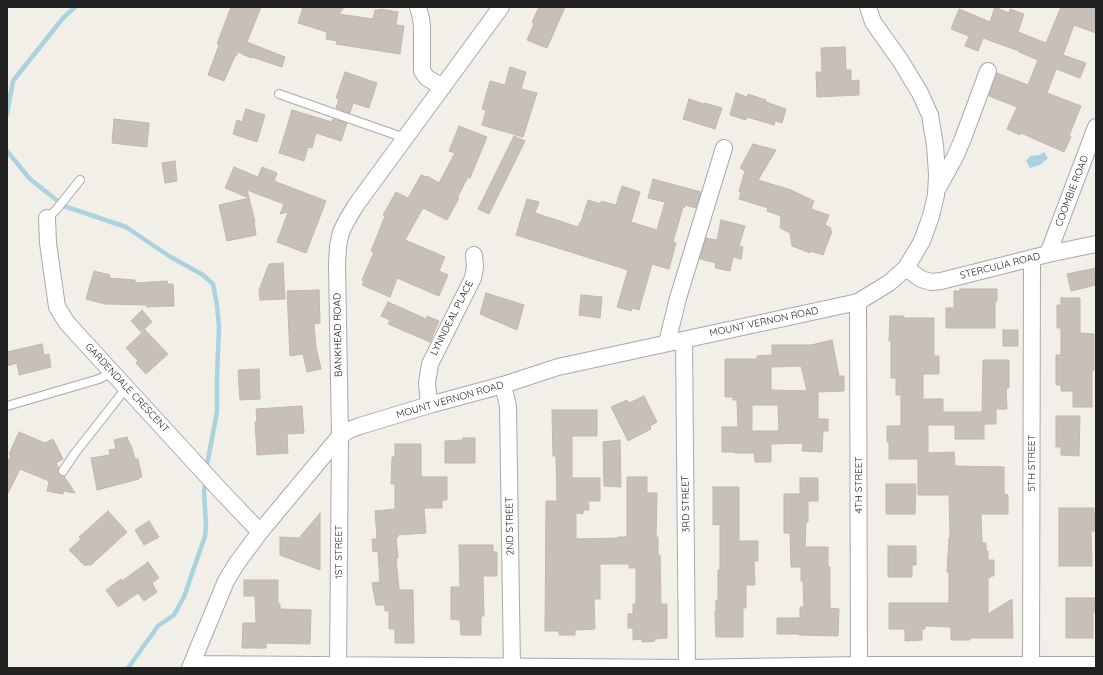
<!DOCTYPE html>
<html>
<head>
<meta charset="utf-8">
<style>
	body { margin:0 }
	#map { position:relative; width:1103px; height:675px; overflow:hidden; background:#f2efe9; font-family:Quicksand,sans-serif }
	canvas { display:block }
	.frame { position:absolute; inset:0; border:8px solid #222; pointer-events:none }
</style>
</head>
<body>
<div id="map">
<canvas width="1103" height="675"></canvas>
<div class="frame"></div>
</div>
<script>
const c = document.querySelector('canvas').getContext('2d');
c.lineJoin = 'round';
function paint(path, color) {
  c.fillStyle = color;
  c.fill(path, 'evenodd');
}
function toPath(rows) {
  const path = new Path2D();
  for (const r of rows) {
    path.moveTo(r[0], r[1]);
    for (let i = 2; i < r.length; i += 2) path.lineTo(r[i], r[i + 1]);
  }
  return path;
}
function strokePath(path, color, width, dash) {
  c.strokeStyle = color;
  c.lineWidth = width;
  c.lineCap = dash ? 'butt' : 'round';
  c.setLineDash(dash || []);
  c.stroke(path);
}
function write(font, color, halo, rows, align = 'center') {
  c.font = font + ' Quicksand,sans-serif';
  c.lineWidth = 4;
  c.setLineDash([]);
  c.textBaseline = 'middle';
  c.strokeStyle = halo;
  c.fillStyle = color;
  for (const [text, x, y, turn = 0] of rows) {
    c.save();
    c.translate(x, y);
    c.rotate((+turn || 0) * Math.PI / 180);
    c.textAlign = isNaN(turn) ? turn : align;
    if (halo) c.strokeText(text, 0, 0);
    c.fillText(text, 0, 0);
    c.restore();
  }
}
paint(toPath([
	[1044,152,1048,158,1040,165,1030,168,1026,161,1030,156,1039,155]
]), '#aad3df');
strokePath(toPath([
	[7,114,13,81,63,18,75,7],
	[7,151,30,179,64,206,126,227,169,256,203,275,213,284,217,305,219,327,217,377,217,412,206,470],
	[128,668,158,626,174,615,184,597,205,536,206,526,204,491,206,480]
]), '#aad3df', 4.5);
const building = toPath([
	[231,7,261,7,247,42,285,57,282,67,252,57,251,58,238,52,236,56,235,56,224,81,208,75,219,45,217,44,231,7],
	[303,7,344,7,339,14,373,19,375,10,380,10,380,9,398,12,396,25,404,26,400,54,336,44,337,41,326,39,327,32,298,23,303,7],
	[539,7,565,7,547,48,527,40,534,24,532,22,539,7],
	[995,7,1009,13,1010,9,1024,14,1018,32,1046,43,1061,7,1096,7,1096,33,1074,25,1063,55,1086,63,1080,78,1056,69,1047,93,1081,106,1069,136,1071,137,1064,152,1021,133,1020,135,1007,129,1017,107,989,96,997,73,1028,85,1038,60,1019,52,1019,51,983,38,978,51,965,46,969,36,951,29,959,9,990,22,995,7],
	[845,47,846,70,851,70,851,81,859,80,859,95,817,97,816,72,822,72,821,48,845,47],
	[510,67,526,72,521,89,537,93,523,137,482,125,486,110,482,109,490,81,505,85,510,67],
	[345,72,377,83,369,108,353,103,350,113,336,108,339,99,336,98,345,72],
	[736,93,747,97,748,94,766,100,766,102,786,109,782,123,775,121,774,125,747,117,746,120,730,115,736,93],
	[689,99,704,104,705,103,722,108,715,129,683,119,689,99],
	[246,109,265,115,257,142,233,134,237,120,242,122,246,109],
	[292,110,332,122,333,119,347,123,341,141,316,133,312,148,308,147,304,161,279,153,292,110],
	[114,119,149,123,147,147,112,143,114,119],
	[459,126,487,137,470,178,468,177,457,198,459,198,447,220,423,208,405,240,445,257,439,271,448,275,439,296,397,278,390,297,362,285,364,281,362,280,374,252,371,251,385,216,383,215,396,192,408,198,421,175,426,177,427,176,439,183,455,153,449,151,459,126],
	[514,136,525,141,489,214,478,209,514,136],
	[753,144,776,150,758,180,791,190,814,201,811,209,829,215,825,225,831,228,830,231,832,231,823,255,811,251,810,253,792,246,790,233,780,228,781,216,767,211,768,208,739,199,741,192,739,191,745,171,740,168,753,144],
	[175,161,177,181,165,183,162,163,175,161],
	[234,167,258,177,262,167,277,173,274,181,326,201,306,253,277,242,288,212,280,214,284,204,247,190,255,222,254,222,256,235,227,241,219,205,249,198,225,188,234,167],
	[653,179,701,192,696,208,685,205,684,208,683,207,673,242,676,243,669,269,652,264,639,310,632,308,631,311,617,307,628,270,516,235,527,199,539,202,535,213,578,227,580,222,581,222,588,200,601,204,601,201,616,205,622,186,640,192,631,222,657,230,665,202,648,198,653,179],
	[721,220,745,226,739,246,743,247,741,259,733,257,730,271,715,268,716,263,700,259,706,238,717,240,721,220],
	[283,263,285,299,260,300,259,290,269,264,283,263],
	[1096,268,1096,285,1071,291,1067,274,1096,268],
	[94,271,110,275,109,278,135,280,135,283,167,281,168,284,173,284,174,306,146,307,148,305,105,304,86,299,94,271],
	[960,289,997,289,997,301,995,302,995,328,946,328,946,308,954,308,954,291,960,291,960,289],
	[319,290,320,323,314,324,316,347,321,369,307,372,303,354,290,356,287,291,319,290],
	[486,293,524,305,517,330,480,314,486,293],
	[581,295,602,297,600,318,579,315,581,295],
	[1061,298,1080,298,1080,333,1094,334,1094,370,1092,370,1092,407,1073,407,1073,391,1061,391,1061,385,1056,385,1056,355,1061,355,1061,328,1057,328,1057,305,1061,305,1061,298],
	[388,302,426,319,427,316,439,321,430,342,388,324,390,320,381,316,388,302],
	[142,310,152,322,141,332,131,321,142,310],
	[890,316,904,316,904,318,934,318,934,356,939,356,939,374,923,374,923,399,943,399,943,412,982,412,983,360,1009,360,1009,388,1006,388,1007,409,996,409,996,424,984,424,984,439,955,439,955,425,928,425,928,453,954,452,955,466,1004,467,1004,494,1008,495,1008,514,981,514,982,543,986,543,986,551,988,551,988,560,994,560,994,576,991,576,990,578,988,578,988,614,1012,599,1013,638,970,638,970,640,951,640,951,627,925,626,925,629,922,629,922,640,905,641,905,629,889,629,889,603,949,603,949,572,947,572,949,538,950,538,949,495,918,495,918,459,889,459,889,442,887,442,887,426,901,426,901,395,896,395,896,378,891,378,891,341,889,341,890,316],
	[145,330,168,354,146,374,136,363,138,361,126,348,145,330],
	[1003,330,1018,330,1018,346,1003,346,1003,330],
	[832,340,839,376,844,376,844,391,818,392,818,419,828,419,828,431,823,431,822,452,802,451,803,443,771,444,771,462,755,462,754,453,735,453,735,452,722,452,722,427,738,427,737,400,733,400,733,397,725,397,725,359,757,359,757,356,771,355,771,390,807,391,801,366,772,367,772,345,811,345,832,340],
	[752,405,778,405,779,431,752,431,752,405],
	[42,344,44,355,49,354,51,367,19,375,17,363,7,366,7,352,42,344],
	[259,369,260,399,240,400,238,370,259,369],
	[644,396,657,422,650,426,651,429,628,441,611,407,627,400,629,403,644,396],
	[302,406,304,433,287,434,288,453,257,455,255,422,257,422,256,409,302,406],
	[552,410,597,410,597,436,572,436,572,478,600,478,600,501,588,501,589,510,583,510,583,514,576,513,576,539,618,538,618,537,627,537,627,477,647,477,647,493,657,493,656,537,658,537,658,555,660,555,661,604,667,604,667,638,654,639,655,641,642,642,642,639,633,640,633,628,628,628,628,614,633,614,633,604,636,604,636,568,629,568,629,564,600,564,600,599,594,599,595,629,575,630,575,635,559,635,559,631,545,631,546,501,557,501,556,456,553,456,552,410],
	[1056,416,1080,416,1079,456,1061,455,1061,447,1056,447,1056,416],
	[19,432,45,443,53,439,63,459,56,463,59,468,58,473,60,476,64,476,75,493,63,491,63,494,47,491,49,481,20,469,7,495,7,464,11,455,9,454,19,432],
	[127,437,130,445,131,445,135,459,138,459,142,477,138,478,139,479,97,490,91,458,110,455,109,450,116,449,114,440,127,437],
	[463,438,475,438,475,463,445,463,445,441,463,440,463,438],
	[620,440,621,487,604,486,603,442,620,440],
	[395,444,421,444,421,477,447,477,447,500,442,500,442,508,424,508,426,533,397,535,398,537,396,537,398,558,396,558,399,590,413,590,414,643,395,643,395,629,389,629,389,611,385,611,385,605,376,605,372,583,380,582,378,551,373,552,372,539,377,539,375,511,395,509,395,484,391,484,392,457,395,457,395,444],
	[800,478,818,478,818,501,808,501,808,522,806,522,805,547,828,547,828,567,830,567,830,608,839,609,838,636,799,635,799,634,777,634,777,618,800,618,800,607,804,607,803,581,801,581,801,567,791,567,790,533,784,533,784,494,800,494,800,478],
	[886,484,916,484,915,514,886,514,886,484],
	[713,487,739,487,739,541,758,541,758,561,754,561,755,585,746,585,746,608,743,608,743,637,716,637,715,611,716,611,716,600,718,600,718,570,720,570,720,524,713,525,713,487],
	[1059,508,1094,508,1094,513,1096,513,1096,531,1091,531,1092,566,1059,566,1059,508],
	[108,511,127,532,91,565,84,565,69,550,81,539,79,537,108,511],
	[320,513,320,570,280,555,280,537,299,538,320,513],
	[149,521,159,537,144,545,135,530,149,521],
	[459,545,493,545,493,552,497,552,497,576,483,576,484,616,481,616,481,635,461,635,460,620,451,619,451,587,460,587,459,545],
	[888,546,916,546,916,565,912,565,912,577,888,577,888,546],
	[148,562,159,578,152,583,157,592,144,601,138,593,118,607,106,590,121,579,122,581,148,562],
	[244,580,278,580,278,604,280,604,280,609,311,610,310,644,266,643,266,648,242,648,243,623,256,623,255,596,244,596,244,580],
	[1066,598,1096,598,1096,612,1093,612,1093,638,1066,638,1066,598]
]);
paint(building, '#c7bfb8');
strokePath(building, '#c4b6ab', 1);
const service = toPath([
	[279,94,405,138],
	[47,218,56,210,80,180],
	[7,406,99,379,113,372],
	[63,471,75,453,127,387]
]);
const minor = toPath([
	[418,7,421,18,422,27,422,71,427,78,443,87],
	[938,188,955,157,962,141,988,71],
	[47,218,48,243,57,307,67,323,220,490,260,532],
	[1048,254,1096,127],
	[906,268,921,279,931,282,941,281,1048,254,1096,244],
	[858,302,859,668],
	[684,340,687,668],
	[667,343,678,298,724,148],
	[503,385,508,406,512,668],
	[429,405,427,383,430,364,473,278,475,267,474,255],
	[192,664,687,668,859,665,1096,665],
	[190,668,226,581,237,563,260,532,340,436,337,264,338,246,341,232,347,220,356,205,501,7],
	[338,668,340,436,349,430,360,426,429,405,503,385,558,367,858,302,889,283,906,268,922,241,931,216,936,195,937,174,935,145,930,115,920,93,900,60,873,22,868,7],
	[1031,668,1032,259]
]);
strokePath(service, '#a9a9a9', 10);
strokePath(minor, '#a9a9a9', 18);
strokePath(service, '#fff', 8);
strokePath(minor, '#fff', 16);
write('10px', '#222', '#fff', [
	["COOMBIE ROAD",1072,191,-69],
	["STERCULIA ROAD",1000,266,-14],
	["LYNNDEAL PLACE",452,318,-63],
	["MOUNT VERNON ROAD",764,322,-12],
	["BANKHEAD ROAD",338,335,-91],
	["GARDENDALE CRESCENT",127,388,47],
	["MOUNT VERNON ROAD",450,400,-16],
	["5TH STREET",1032,463,-90],
	["4TH STREET",859,485,-90],
	["3RD STREET",686,504,-91],
	["2ND STREET",510,526,-91],
	["1ST STREET",339,552,-90]
]);
</script>
</body>
</html>
